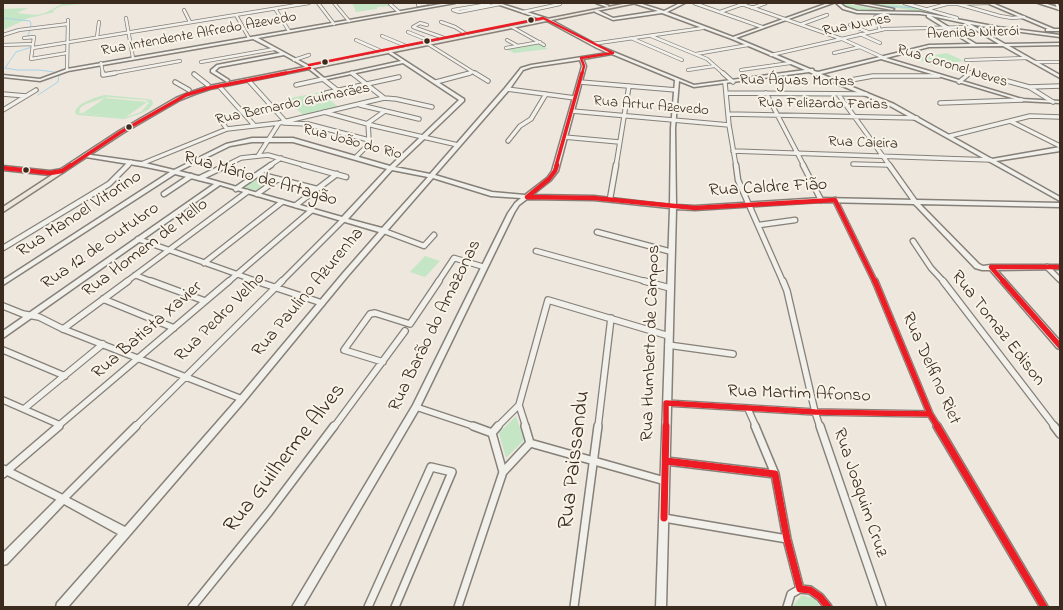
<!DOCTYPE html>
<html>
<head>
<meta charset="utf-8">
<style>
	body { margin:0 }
	#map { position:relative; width:1063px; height:610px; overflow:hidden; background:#ede7dd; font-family:"Indie Flower",sans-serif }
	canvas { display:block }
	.frame { position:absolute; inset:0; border:4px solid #3b2a1e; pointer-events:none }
</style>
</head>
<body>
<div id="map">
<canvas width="1063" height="610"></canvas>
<div class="frame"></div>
</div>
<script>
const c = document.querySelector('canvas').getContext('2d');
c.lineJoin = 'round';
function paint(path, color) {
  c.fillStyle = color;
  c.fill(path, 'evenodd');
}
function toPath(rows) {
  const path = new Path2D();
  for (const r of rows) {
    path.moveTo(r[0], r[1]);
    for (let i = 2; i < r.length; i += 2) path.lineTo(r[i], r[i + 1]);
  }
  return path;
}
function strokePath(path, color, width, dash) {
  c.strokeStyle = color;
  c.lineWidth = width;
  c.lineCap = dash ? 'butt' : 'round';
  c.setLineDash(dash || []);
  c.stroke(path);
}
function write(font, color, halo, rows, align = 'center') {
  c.font = font + ' "Indie Flower",sans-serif';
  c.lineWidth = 4;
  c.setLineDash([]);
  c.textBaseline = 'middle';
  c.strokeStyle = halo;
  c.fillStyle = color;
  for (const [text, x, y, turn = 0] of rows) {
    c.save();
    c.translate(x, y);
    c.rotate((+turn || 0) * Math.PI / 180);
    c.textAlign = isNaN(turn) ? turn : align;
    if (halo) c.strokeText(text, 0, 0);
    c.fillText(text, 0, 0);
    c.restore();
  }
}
paint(toPath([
	[76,3,91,3,61,6,52,11,55,12,29,18,3,30,3,9,28,8,17,13,36,15,45,13,62,4],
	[352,3,387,3,390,6,377,7,377,9,356,12],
	[839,3,843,3,886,11,857,12,845,8],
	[861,3,885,3,917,7,952,16],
	[539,43,548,49,514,53,506,49],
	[947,53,964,61,933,66,917,58],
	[321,92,338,107,303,115,286,99],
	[105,95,147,99,152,100,153,104,149,109,142,113,124,119,78,115,75,113,76,109,81,104,94,98],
	[107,97,146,100,149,103,141,112,126,117,147,102,105,98,83,113,125,117,79,113,80,108,86,104],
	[254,175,273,180,257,191,238,186],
	[425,256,440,261,425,277,410,272],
	[516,416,524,440,506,458,499,433],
	[802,595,815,599,820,607,792,607]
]), '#c4e6c5');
strokePath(toPath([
	[872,3,881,6,919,8],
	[3,18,30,21,31,24,28,37],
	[32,47,16,52,5,68,17,70,39,70,54,72,59,75,58,82,38,95]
]), '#a8d3e7', 1);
const streetFar4 = toPath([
	[318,3,334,24],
	[334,3,349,21],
	[694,3,762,27],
	[739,3,842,39,882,57],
	[904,3,957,18],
	[1056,3,1059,9],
	[390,4,399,12],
	[489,4,453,10,459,12,500,4],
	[958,4,1000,16,1012,18,1024,17],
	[418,5,428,3],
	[752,8,766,3],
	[928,9,947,4,989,3],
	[184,10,190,22],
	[276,10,289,31],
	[523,12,560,4],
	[720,12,743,4],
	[236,15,249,38],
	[126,18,133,58],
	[280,18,294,16],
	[441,22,455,27,466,34],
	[802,24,827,15],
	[427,25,420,23,413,27,444,38],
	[850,25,868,32],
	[512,27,544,45],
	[880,30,875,17,885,14],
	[408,32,430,41],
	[860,34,880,43],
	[3,35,19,30,68,24],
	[382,36,406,46],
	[651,36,707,59,724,74],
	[97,37,99,22],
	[24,38,34,37,31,59,67,53],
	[631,38,682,60],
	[356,40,381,51],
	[507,40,518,46],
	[428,44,476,74],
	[592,44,703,28],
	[3,45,33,44],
	[33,48,309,3],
	[506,48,540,42],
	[834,53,860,47],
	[696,54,748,45],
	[771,55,885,29,972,27],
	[294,60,309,55],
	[966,60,1027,58],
	[201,62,274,49],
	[1034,62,1060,62],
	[101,63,103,74],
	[67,70,68,20],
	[688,70,714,66],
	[741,70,790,63],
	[109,74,180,61],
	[466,74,473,72],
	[969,74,971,72]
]);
const streetFar3 = toPath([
	[103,73,103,75,115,73],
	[352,73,384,98],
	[475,73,488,81],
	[723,73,733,82],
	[194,74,208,85],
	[1000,79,1029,87,1053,102],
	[248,80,285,121],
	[175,82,189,90],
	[436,82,470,73],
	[580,82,676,90],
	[840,82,873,76,939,76],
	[959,82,970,73],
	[725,83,729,125,736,166],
	[296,85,323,79,337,90],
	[219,86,254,125],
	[1029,87,1060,86],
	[507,89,575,98],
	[326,93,399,77],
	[727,93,866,94],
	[766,93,804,166],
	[3,94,26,96],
	[838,94,890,166],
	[940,103,1022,100],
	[360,105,419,119],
	[3,110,36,90],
	[572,111,729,125],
	[324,112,375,126,458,145],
	[728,114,917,118],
	[219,118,227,129],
	[1010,121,1060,146],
	[284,123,308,124,369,140],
	[950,136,1030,116,1060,117],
	[564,137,619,142],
	[508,141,520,126,531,119,546,94],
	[733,151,991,160],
	[258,156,279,123],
	[356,157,367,146,369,140,368,123,385,111],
	[141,164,227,129,279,123,384,98,396,99,432,107],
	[853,164,889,165],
	[127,166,131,162],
	[225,166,241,158,268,155,307,166],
	[269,166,281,158],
	[616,166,629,86]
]);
const streetFar2 = toPath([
	[303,165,346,177],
	[736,165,738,180,783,282],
	[803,165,821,200],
	[889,165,916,203],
	[258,174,317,189],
	[200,178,227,165],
	[236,189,271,165],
	[164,194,191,176],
	[257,194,278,179],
	[610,199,616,165],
	[835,200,875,282],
	[296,205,337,174],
	[759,225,795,220],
	[384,231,424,246,434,235],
	[597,232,672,252],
	[138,239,259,282],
	[913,241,931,268,944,282],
	[3,248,109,184,128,165],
	[536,251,648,282],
	[204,263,282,202],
	[1047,267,1060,280],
	[135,275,153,282],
	[126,282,247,192],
	[228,282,312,210],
	[281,282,344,219],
	[438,282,454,258,484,267]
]);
const streetFar1 = toPath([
	[151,281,205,301],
	[256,281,322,303],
	[644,281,670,288],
	[783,281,787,291,815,412,820,427],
	[875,281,930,414,938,427],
	[943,281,1055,427],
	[103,299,174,328],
	[3,306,23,314,39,317,63,329,242,399],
	[63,329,128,281],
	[668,345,733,354],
	[3,350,65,376],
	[383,362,344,350,370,314,375,313,410,324,439,281],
	[3,400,60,425],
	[666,403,815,412,930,414],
	[519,405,526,427],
	[416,407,476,427],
	[25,408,103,344],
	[748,409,756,427],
	[57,427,229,281],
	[135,427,282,281],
	[334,427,405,331],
	[497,427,519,405,548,300,669,336],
	[598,427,611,318]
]);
const street = toPath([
	[473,426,492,433],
	[498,426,492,433,503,472],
	[755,426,775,474,787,539,800,589],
	[820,426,882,607],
	[937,426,1044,607],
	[1054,426,1060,434],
	[530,443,665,481],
	[666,461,775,474],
	[3,469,63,499,136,426],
	[3,474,59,426],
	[664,518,787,539],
	[192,607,269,512,334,426],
	[368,607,431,467,452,472,395,607],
	[458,607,503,472,530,443,525,426],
	[574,607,598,426],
	[787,607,791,594,800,589,810,590,820,597,828,607]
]);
const secondary = toPath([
	[447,3,455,3,258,38,311,67,324,78,401,61,387,52,390,51,464,99,464,101,395,167,430,174,505,88,521,68,531,65,608,53,597,48,547,21,494,3,499,3,549,19,599,46,694,85,805,70,732,39,662,13,613,20,595,12,595,10,597,10,613,18,658,11,633,3,639,3,664,11,680,3,685,3,667,12,733,37,828,3,833,3,736,38,810,69,813,69,814,71,818,72,929,45,971,44,927,17,927,15,920,14,857,13,843,9,836,3,840,3,845,7,857,11,920,12,998,27,1060,35,1060,37,998,29,970,24,1005,44,1060,43,1060,45,1009,46,1060,75,1060,78,1003,46,929,47,886,58,1022,99,1060,101,1060,103,1022,101,881,59,821,74,894,104,992,159,1060,147,1060,151,996,161,1060,197,1060,201,890,106,809,72,694,87,679,81,675,128,676,205,695,206,821,198,1060,203,1060,207,920,204,979,264,983,266,991,265,1060,265,1060,269,997,270,1060,341,1060,349,1057,348,990,270,982,270,975,268,914,204,821,202,695,210,676,209,666,607,656,607,670,208,594,200,527,199,519,205,514,213,419,409,303,607,292,607,413,405,508,213,515,203,521,198,491,196,433,178,347,277,245,401,68,607,56,607,57,603,118,534,64,504,7,564,3,565,3,553,60,496,63,495,125,527,239,397,343,273,379,232,220,185,3,338,3,331,214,184,175,174,3,285,3,280,170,172,141,166,86,157,83,155,84,154,141,162,174,170,226,144,252,138,293,138,390,166,459,100,403,63,323,80,309,69,284,55,219,67,215,71,229,80,229,81,227,82,211,72,211,70,217,65,280,53,253,39,68,71,40,81,3,77,3,75,40,79,67,69,447,3],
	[931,16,964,23,999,44,976,44,931,16],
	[612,54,675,80,671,128,670,205,594,196,532,195,551,180,558,171,586,66,583,59,612,54],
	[580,60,582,66,552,171,547,178,525,195,492,192,435,175,509,90,523,70,532,67,580,60],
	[252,142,293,142,387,169,342,217,202,177,179,171,230,146,252,142],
	[392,170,428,177,382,228,348,219,392,170],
	[596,3,601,3,609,6,607,7,596,3],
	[855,3,863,3,894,9,892,10,855,3],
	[987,3,992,3,1054,29,1060,29,1060,31,1046,31,1046,29,1048,29,987,3],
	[1038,3,1044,3,1060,8,1060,10,1038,3],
	[3,166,50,171,62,169,65,171,62,173,50,175,3,170,3,166]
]);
const primary = toPath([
	[628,3,636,3,210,89,195,94,180,100,123,133,3,212,3,207,119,131,176,98,191,92,209,86,628,3]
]);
strokePath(streetFar4, '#868079', 4);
strokePath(streetFar3, '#868079', 5.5);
strokePath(streetFar2, '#868079', 7);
strokePath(streetFar1, '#868079', 8);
strokePath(street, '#868079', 10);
strokePath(secondary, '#868079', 3);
strokePath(primary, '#868079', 3);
strokePath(streetFar4, '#f1f0eb', 2.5);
strokePath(streetFar3, '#f1f0eb', 3.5);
strokePath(streetFar2, '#f1f0eb', 4.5);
strokePath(streetFar1, '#f1f0eb', 5.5);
strokePath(street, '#f1f0eb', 7);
paint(secondary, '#f1f0eb');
paint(primary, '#ece6dd');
strokePath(toPath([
	[309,65,543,18,613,53],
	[281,74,310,68],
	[582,74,584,66,581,58,613,53]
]), '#ed1c24', 2.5);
strokePath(toPath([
	[70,166,121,132,186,95,209,88,286,73],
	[556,166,582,73]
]), '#ed1c24', 3.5);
strokePath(toPath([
	[3,168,50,173,62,171,71,165],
	[527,197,594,198,695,208,835,200,875,282],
	[527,197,549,179,555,171,557,165],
	[991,267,1004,282],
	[991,267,1060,267]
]), '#ed1c24', 4.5);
strokePath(toPath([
	[875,281,930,414,938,427],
	[1003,281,1060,346],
	[666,427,666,403,815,412,930,414]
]), '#ed1c24', 5.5);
strokePath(toPath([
	[937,426,1044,607],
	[666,461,775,474,787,539,800,589,810,590,820,597,828,607],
	[664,518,666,426]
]), '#ed1c24', 7);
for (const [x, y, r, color] of [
	[531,20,3.5,"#3b2a1e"],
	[427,41,3.5,"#3b2a1e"],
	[325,62,3.5,"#3b2a1e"],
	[129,127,3.5,"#3b2a1e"],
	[26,170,3.5,"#3b2a1e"]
]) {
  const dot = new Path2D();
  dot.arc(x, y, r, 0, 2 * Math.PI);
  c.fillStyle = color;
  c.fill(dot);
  strokePath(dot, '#f7f3e8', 1.5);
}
write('15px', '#3b2a1e', '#f7f3e8', [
	["Rua Nunes",857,26,-11],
	["Avenida Niterói",973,34,-2],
	["Rua Intendente Alfredo Azevedo",199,35,-10],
	["Rua Coronel Neves",952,67,17],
	["Rua Águas Mortas",797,82,1],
	["Rua Bernardo Guimarães",293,105,-12],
	["Rua Felizardo Farias",823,105,1],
	["Rua Artur Azevedo",651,107,5],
	["Rua João do Rio",352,143,15],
	["Rua Caieira",863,144,2]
]);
write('18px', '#3b2a1e', '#f7f3e8', [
	["Rua Mário de Artagão",260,180,16],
	["Rua Caldre Fião",768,189,-3],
	["Rua Manoel Vitorino",80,215,-33],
	["Rua 12 de Outubro",101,247,-35],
	["Rua Homem de Mello",146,249,-37],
	["Rua Paulino Azurenha",309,293,-50],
	["Rua Pedro Velho",221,318,-45],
	["Rua Barão do Amazonas",436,326,-64],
	["Rua Tomaz Edison",997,329,52],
	["Rua Batista Xavier",148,331,-41],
	["Rua Humberto de Campos",652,343,-88],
	["Rua Delfino Riet",930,369,66],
	["Rua Martim Afonso",799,395,2],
	["Rua Joaquim Cruz",859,493,71]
]);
write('22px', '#3b2a1e', '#f7f3e8', [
	["Rua Guilherme Alves",286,459,-52],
	["Rua Paissandu",576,460,-83]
]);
</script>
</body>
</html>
